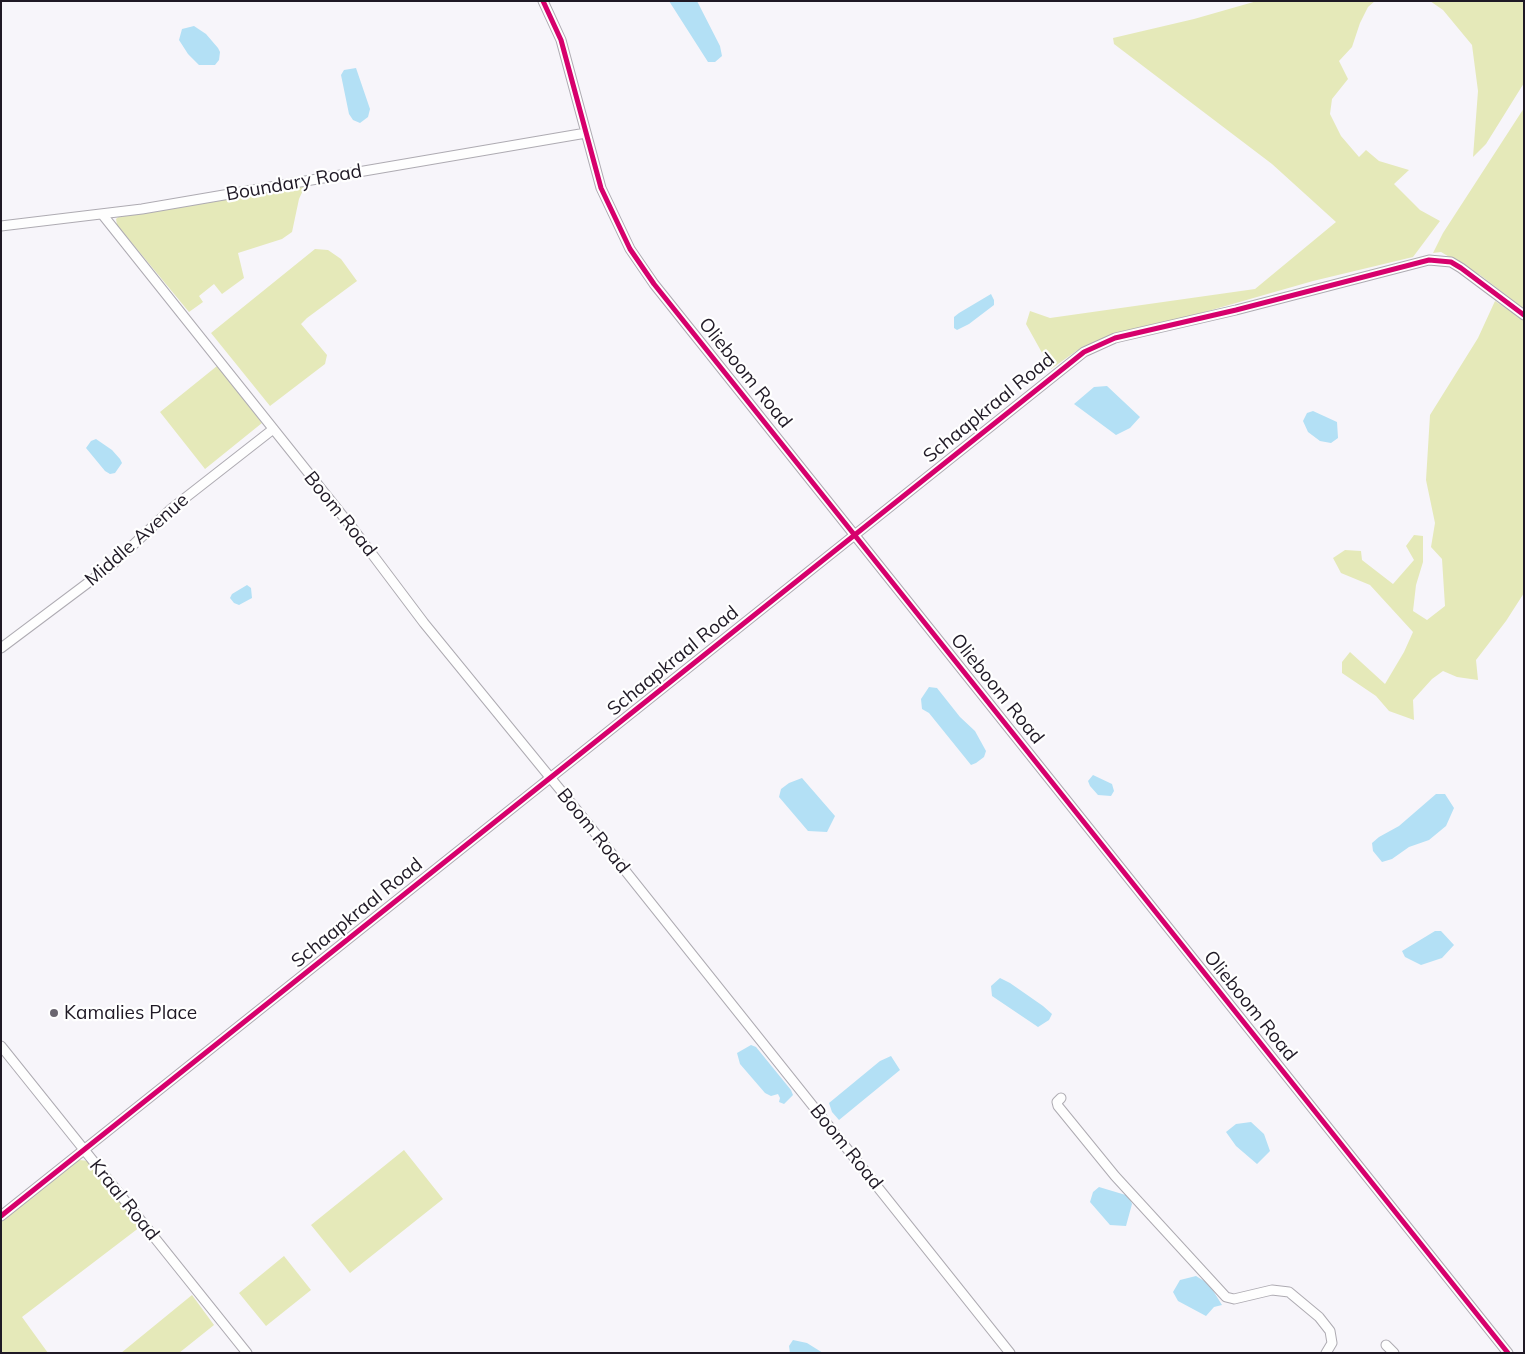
<!DOCTYPE html>
<html>
<head>
<meta charset="utf-8">
<style>
	body { margin:0 }
	#map { position:relative; width:1525px; height:1354px; overflow:hidden; background:#f7f5fa; font-family:Mulish,sans-serif }
	canvas { display:block }
	.frame { position:absolute; inset:0; border:2px solid #1f1925; pointer-events:none }
</style>
</head>
<body>
<div id="map">
<canvas width="1525" height="1354"></canvas>
<div class="frame"></div>
</div>
<script>
const c = document.querySelector('canvas').getContext('2d');
c.lineJoin = 'round';
function paint(path, color) {
  c.fillStyle = color;
  c.fill(path, 'evenodd');
}
function toPath(rows) {
  const path = new Path2D();
  for (const r of rows) {
    path.moveTo(r[0], r[1]);
    for (let i = 2; i < r.length; i += 2) path.lineTo(r[i], r[i + 1]);
  }
  return path;
}
function strokePath(path, color, width, dash) {
  c.strokeStyle = color;
  c.lineWidth = width;
  c.lineCap = dash ? 'butt' : 'round';
  c.setLineDash(dash || []);
  c.stroke(path);
}
function write(font, color, halo, rows, align = 'center') {
  c.font = font + ' Mulish,sans-serif';
  c.lineWidth = 4.5;
  c.setLineDash([]);
  c.textBaseline = 'middle';
  c.strokeStyle = halo;
  c.fillStyle = color;
  for (const [text, x, y, turn = 0] of rows) {
    c.save();
    c.translate(x, y);
    c.rotate((+turn || 0) * Math.PI / 180);
    c.textAlign = isNaN(turn) ? turn : align;
    if (halo) c.strokeText(text, 0, 0);
    c.fillText(text, 0, 0);
    c.restore();
  }
}
paint(toPath([
	[1257,1,1375,1,1368,7,1360,23,1352,47,1339,61,1348,79,1332,99,1330,114,1341,136,1359,157,1366,150,1379,161,1409,170,1394,184,1420,210,1440,221,1413,257,1313,281,1082,347,1051,369,1026,324,1030,311,1050,318,1255,289,1336,222,1272,164,1114,44,1113,38,1194,19],
	[1430,1,1524,1,1524,83,1486,144,1473,157,1478,91,1472,45,1443,10],
	[1524,108,1524,309,1480,275,1441,252,1433,253,1443,233],
	[305,186,299,199,292,232,282,239,238,253,244,278,222,294,214,284,199,296,203,302,189,312,117,225,116,219,119,216,234,196],
	[315,249,328,250,341,259,357,281,307,318,301,324,327,355,325,364,270,406,211,333],
	[1495,301,1524,320,1524,593,1506,621,1476,660,1478,680,1457,677,1443,671,1432,679,1413,700,1414,720,1389,711,1376,696,1342,673,1342,662,1350,652,1385,684,1404,652,1413,632,1370,585,1341,573,1333,558,1345,550,1361,551,1362,560,1393,584,1414,560,1406,546,1414,535,1423,536,1423,562,1416,585,1413,611,1427,620,1445,606,1442,559,1431,547,1435,523,1426,480,1430,415,1478,338],
	[217,366,262,423,205,469,160,412],
	[404,1150,443,1199,350,1273,311,1225],
	[79,1160,89,1161,140,1227,22,1317,48,1353,1,1353,1,1222],
	[284,1256,311,1290,266,1326,239,1293],
	[192,1295,214,1325,179,1353,121,1353]
]), '#e5e9b9');
paint(toPath([
	[669,1,697,1,720,46,722,56,715,62,708,62],
	[194,26,206,34,218,48,220,52,219,60,215,65,199,65,188,54,179,40,182,29],
	[356,68,370,109,368,117,360,123,353,120,349,114,341,75,344,70],
	[991,294,994,300,994,305,969,324,957,330,954,328,954,317,959,313],
	[1107,386,1140,417,1130,428,1116,435,1074,404,1094,387],
	[1313,411,1337,422,1338,438,1331,443,1320,441,1308,432,1303,421,1307,413],
	[96,439,112,450,120,459,122,463,115,473,110,474,105,471,86,448,91,441],
	[247,585,251,588,252,598,239,605,234,603,230,598,232,594],
	[929,687,937,688,960,717,975,731,986,751,984,757,976,763,971,765,929,713,922,709,921,699],
	[1093,775,1112,784,1114,791,1111,796,1098,795,1090,786,1088,781],
	[802,778,835,816,827,832,808,831,779,797,781,789,789,783],
	[1436,794,1445,794,1454,808,1446,826,1429,840,1409,847,1392,859,1382,862,1373,851,1372,843,1379,837,1399,826],
	[1435,931,1441,931,1454,945,1442,958,1421,965,1405,957,1402,951],
	[1000,978,1010,983,1043,1006,1052,1014,1049,1020,1038,1027,992,996,991,986],
	[751,1045,756,1047,791,1090,793,1095,784,1104,779,1102,780,1098,778,1094,771,1096,765,1093,740,1064,737,1053],
	[891,1056,900,1070,839,1120,832,1112,829,1103,880,1061],
	[1251,1122,1264,1134,1270,1151,1257,1164,1236,1146,1226,1132,1236,1124],
	[1099,1187,1129,1196,1132,1204,1126,1226,1110,1225,1090,1202,1093,1192],
	[1196,1276,1209,1284,1222,1305,1214,1307,1206,1316,1178,1301,1173,1292,1180,1280],
	[793,1340,807,1343,823,1353,790,1353,789,1346]
]), '#b3e0f5');
const minor = toPath([
	[543,1,561,40,601,188,630,249,654,284,1508,1353],
	[102,214,354,530,424,623,580,814,1010,1353],
	[1,226,142,209,586,133],
	[1,648,113,564,171,509,272,430],
	[1,1046,247,1353],
	[1061,1098,1057,1102,1058,1106,1115,1176,1226,1297,1234,1299,1272,1290,1289,1292,1319,1317,1330,1331,1332,1343,1326,1353],
	[1,1216,1084,352,1115,338,1236,310,1429,260,1451,262,1461,268,1524,315],
	[1386,1345,1394,1353]
]);
strokePath(minor, '#aeabb2', 11);
strokePath(minor, '#fefefe', 9);
strokePath(toPath([
	[543,1,561,40,601,188,630,249,654,284,1508,1353],
	[1,1216,1084,352,1115,338,1236,310,1429,260,1451,262,1461,268,1524,315]
]), '#d6006c', 5);
for (const [x, y, r, color] of [
	[54,1013,5,"#6b6670"]
]) {
  const dot = new Path2D();
  dot.arc(x, y, r, 0, 2 * Math.PI);
  c.fillStyle = color;
  c.fill(dot);
  strokePath(dot, '#fff', 2);
}
write('19px', '#1f1925', '#fff', [
	["Boundary Road",294,183,-10],
	["Olieboom Road",745,373,51],
	["Schaapkraal Road",989,408,-39],
	["Boom Road",340,514,51],
	["Middle Avenue",137,540,-41],
	["Schaapkraal Road",673,661,-39],
	["Olieboom Road",997,689,51],
	["Boom Road",593,831,51],
	["Schaapkraal Road",357,913,-39],
	["Olieboom Road",1250,1006,51],
	["Boom Road",846,1147,51],
	["Kraal Road",124,1200,51]
]);
write('19px', '#1f1925', '#fff', [
	["Kamalies Place",64,1013]
], 'left');
</script>
</body>
</html>
